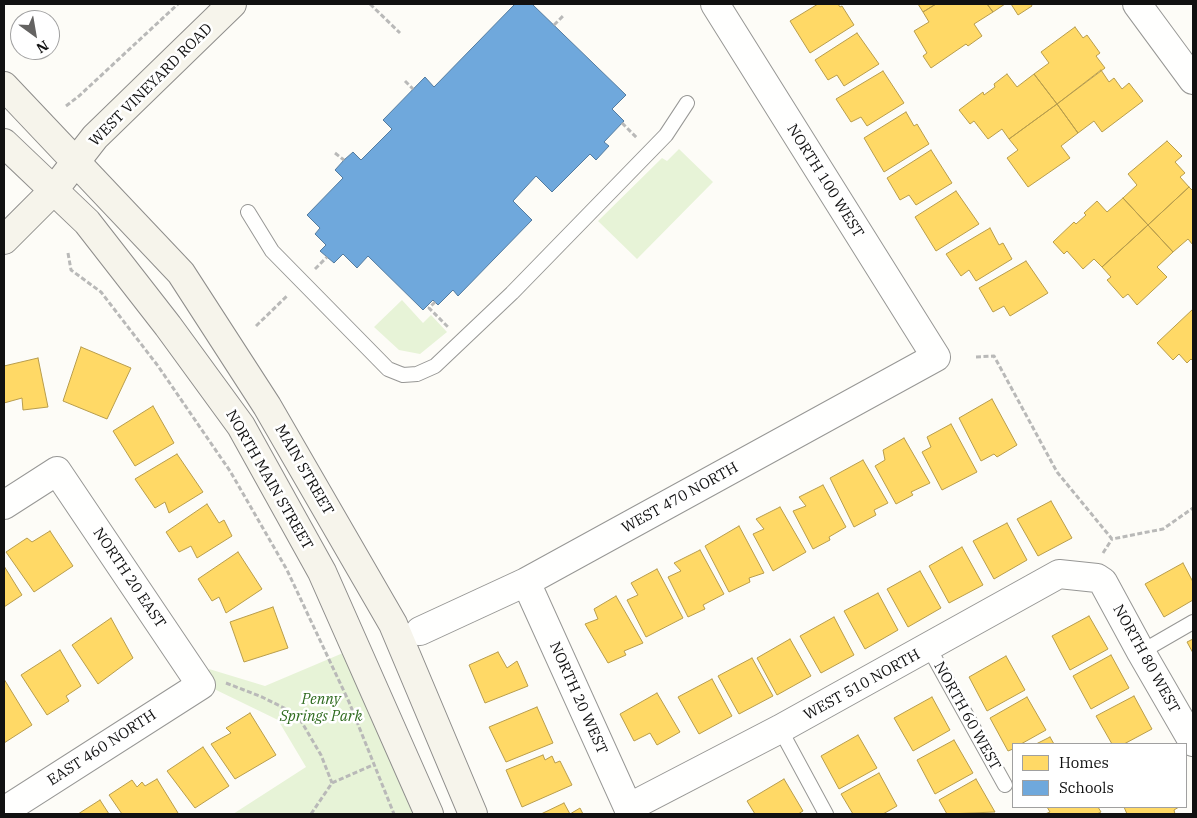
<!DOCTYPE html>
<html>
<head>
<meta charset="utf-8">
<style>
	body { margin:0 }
	#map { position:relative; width:1197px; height:818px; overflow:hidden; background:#fdfcf7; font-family:"IBM Plex Serif",serif }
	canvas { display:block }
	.frame { position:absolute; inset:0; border:5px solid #111; pointer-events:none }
	.legend { position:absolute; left:1012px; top:743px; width:175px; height:65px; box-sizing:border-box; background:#fff; border:1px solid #a0a0a0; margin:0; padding:6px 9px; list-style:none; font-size:15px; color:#111 }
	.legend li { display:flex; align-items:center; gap:10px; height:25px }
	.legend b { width:25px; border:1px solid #a0a0a0 }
	.north { position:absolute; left:10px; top:10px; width:50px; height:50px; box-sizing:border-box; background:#fff; border:1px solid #a0a0a0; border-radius:50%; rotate:148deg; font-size:14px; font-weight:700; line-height:20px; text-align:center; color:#111 }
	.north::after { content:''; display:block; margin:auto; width:18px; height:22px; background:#646362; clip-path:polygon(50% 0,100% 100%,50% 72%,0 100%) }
</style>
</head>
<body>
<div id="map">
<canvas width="1197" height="818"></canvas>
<div class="frame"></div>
<ul class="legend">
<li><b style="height:14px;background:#ffd966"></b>Homes</li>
<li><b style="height:14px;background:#6fa8dc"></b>Schools</li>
</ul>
<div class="north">N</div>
</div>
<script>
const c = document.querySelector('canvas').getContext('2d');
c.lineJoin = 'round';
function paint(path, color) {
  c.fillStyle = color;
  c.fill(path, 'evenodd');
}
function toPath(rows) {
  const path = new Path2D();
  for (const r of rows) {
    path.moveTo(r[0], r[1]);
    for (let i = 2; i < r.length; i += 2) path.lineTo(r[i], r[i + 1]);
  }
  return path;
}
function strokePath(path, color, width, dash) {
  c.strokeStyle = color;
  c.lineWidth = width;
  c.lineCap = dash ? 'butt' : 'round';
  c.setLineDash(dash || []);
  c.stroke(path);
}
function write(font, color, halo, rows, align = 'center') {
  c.font = font + ' "IBM Plex Serif",serif';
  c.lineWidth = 5;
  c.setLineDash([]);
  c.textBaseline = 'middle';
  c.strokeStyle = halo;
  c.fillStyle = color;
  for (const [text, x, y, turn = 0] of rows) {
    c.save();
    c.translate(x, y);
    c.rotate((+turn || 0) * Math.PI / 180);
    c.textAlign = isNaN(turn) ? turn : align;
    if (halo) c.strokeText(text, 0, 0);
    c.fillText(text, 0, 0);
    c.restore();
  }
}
paint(toPath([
	[679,149,713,182,637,259,598,221,662,158,667,161],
	[402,300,423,323,431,315,447,332,420,354,399,350,374,327],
	[343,653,413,814,233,814,306,767,278,720,210,687,209,669,265,686]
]), '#e7f3d7');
const homes = toPath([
	[818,4,838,4,840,7,842,6,854,25,810,53,790,21,818,4],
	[918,4,936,4,923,12,918,4],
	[936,4,987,4,993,12,974,24,982,36,968,46,966,44,931,68,923,56,927,53,914,31,929,22,923,12,936,4],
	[987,4,1005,4,993,12,987,4],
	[1011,4,1031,4,1032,6,1018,15,1011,4],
	[1075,27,1083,38,1087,35,1100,53,1096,56,1105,68,1057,104,1034,74,1049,63,1041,52,1075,27],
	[857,33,879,64,844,86,837,75,828,80,815,60,857,33],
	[1101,70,1109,82,1114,78,1122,89,1129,83,1143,101,1102,132,1094,121,1078,133,1057,104,1101,70],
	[883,71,904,103,867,126,861,117,851,122,836,99,883,71],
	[1007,74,1017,87,1034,74,1057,104,1009,139,1002,129,988,139,974,121,970,124,959,110,983,92,984,95,995,87,994,84,1007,74],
	[1057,104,1078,133,1061,146,1070,158,1028,187,1007,158,1018,150,1009,139,1057,104],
	[906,112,914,126,917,124,929,144,884,172,864,138,906,112],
	[1167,141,1182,156,1175,162,1185,173,1180,177,1189,187,1148,225,1123,198,1137,185,1128,174,1167,141],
	[931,150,952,183,916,205,909,195,900,200,887,178,931,150],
	[1189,187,1193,191,1193,245,1188,239,1173,252,1148,225,1189,187],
	[956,191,979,224,936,251,915,217,956,191],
	[1123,198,1148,225,1102,267,1094,259,1083,269,1067,251,1064,254,1053,242,1074,222,1076,224,1086,215,1084,213,1097,201,1107,212,1123,198],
	[1148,225,1173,252,1157,267,1167,277,1137,305,1128,294,1123,298,1107,280,1111,277,1102,267,1148,225],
	[990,228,999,245,1003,243,1012,259,976,281,969,270,961,276,946,254,990,228],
	[1026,261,1048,293,1010,316,1004,306,993,312,979,288,1026,261],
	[1193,309,1193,361,1191,359,1187,363,1179,354,1173,360,1157,343,1193,309],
	[81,347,131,368,107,419,63,401,81,347],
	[38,358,48,407,23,410,22,398,4,403,4,366,38,358],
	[992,399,1017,445,997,457,994,454,981,461,959,418,992,399],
	[153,406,174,443,135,466,113,431,153,406],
	[951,424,977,472,942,490,922,452,931,447,927,437,951,424],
	[904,438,930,483,911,492,913,495,896,504,875,466,885,460,883,450,904,438],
	[177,454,203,492,169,513,165,502,155,508,135,479,177,454],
	[863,460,888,503,874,510,876,515,854,527,830,478,863,460],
	[823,485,846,527,829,537,830,540,813,549,793,511,806,506,799,497,823,485],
	[1051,501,1072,538,1038,556,1017,519,1051,501],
	[207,504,219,523,224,520,232,536,197,558,191,546,179,552,166,532,207,504],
	[780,507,806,552,773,571,753,534,764,529,756,519,780,507],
	[1007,523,1027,560,994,579,973,541,1007,523],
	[739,526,764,573,749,578,750,582,729,592,705,546,739,526],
	[50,531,73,566,34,592,6,552,27,538,32,542,50,531],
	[962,547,983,585,949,603,929,566,962,547],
	[700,550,724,594,703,605,705,609,688,617,668,577,681,571,674,563,700,550],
	[238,552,262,589,226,613,219,597,212,601,198,579,238,552],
	[1183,563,1193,582,1193,600,1164,617,1145,584,1183,563],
	[4,566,22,595,4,607,4,566],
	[657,569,683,618,646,637,627,600,638,595,631,583,657,569],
	[920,571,941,608,908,627,887,589,920,571],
	[878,593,898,630,865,649,844,611,878,593],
	[616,596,643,643,624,651,626,655,608,663,585,624,598,619,594,609,616,596],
	[273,607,288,648,244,662,230,622,273,607],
	[1089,616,1108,649,1070,670,1052,636,1089,616],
	[834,617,854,655,821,673,800,636,834,617],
	[111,618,133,658,98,684,72,645,111,618],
	[790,639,811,676,777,695,757,658,790,639],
	[1193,639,1193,653,1187,642,1193,639],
	[60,650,81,686,66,696,69,701,47,715,21,675,60,650],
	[498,652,507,668,517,661,528,686,485,703,469,665,498,652],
	[1111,655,1129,688,1091,709,1073,676,1111,655],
	[1006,656,1025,690,987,711,969,677,1006,656],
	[752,658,773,696,739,714,718,676,752,658],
	[4,679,32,725,4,743,4,679],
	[712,679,732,716,699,734,678,697,712,679],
	[657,693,680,732,657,745,650,733,634,741,620,714,657,693],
	[1134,696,1152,729,1124,744,1112,744,1096,716,1134,696],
	[932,697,950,730,913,751,894,718,932,697],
	[1027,697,1046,730,1021,744,1013,744,1013,749,1008,751,990,718,1027,697],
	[537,707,553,743,506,762,489,727,537,707],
	[250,713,276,755,235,779,211,744,231,733,226,728,250,713],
	[858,735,877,768,839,789,821,756,858,735],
	[1050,737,1054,744,1036,744,1050,737],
	[954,740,973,773,935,794,917,760,954,740],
	[203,747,229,786,195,808,167,771,203,747],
	[543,755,545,760,552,756,555,763,560,761,572,785,522,807,506,770,543,755],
	[879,773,897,806,883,814,853,814,841,794,879,773],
	[157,779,178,813,176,814,122,814,109,795,132,780,137,787,142,782,145,786,157,779],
	[784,779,803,811,798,814,755,814,747,801,784,779],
	[976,779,995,812,947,814,939,800,976,779],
	[100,800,109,814,78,814,100,800],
	[564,803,570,814,580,808,583,814,541,814,564,803],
	[1047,807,1098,807,1101,812,1097,814,1045,814,1050,812,1047,807],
	[1124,807,1179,807,1174,810,1175,814,1127,814,1124,807]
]);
paint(homes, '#ffd966');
strokePath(homes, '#b89d4c', 1);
const schools = toPath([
	[515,4,532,4,626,95,612,109,624,121,604,142,609,146,596,160,590,154,552,192,536,176,513,201,532,220,458,296,453,290,438,305,433,300,423,310,368,256,357,268,343,254,334,263,320,251,326,245,315,234,320,228,307,215,343,178,335,170,344,160,353,152,361,160,392,129,383,120,425,77,434,87,515,4]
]);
paint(schools, '#6fa8dc');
strokePath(schools, '#537b9f', 1);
const lane = toPath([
	[248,212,272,251,388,369,403,375,417,374,435,366,512,293,666,135,687,103],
	[929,648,1005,785],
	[1141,652,1193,622],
	[780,729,826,814]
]);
const street = toPath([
	[1137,4,1193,80],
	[4,505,57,471,201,685,4,811],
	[526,582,631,814],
	[420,631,526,582,936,357,715,4],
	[628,808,780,729,1059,574,1097,578,1103,582,1141,652,1193,742]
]);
const secondary = toPath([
	[4,86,181,273,267,406,393,624,473,814],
	[4,143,87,222,168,326,241,426,322,572,429,814],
	[4,240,53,191,95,137,232,4]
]);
strokePath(lane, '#979795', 16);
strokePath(street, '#979795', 30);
strokePath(secondary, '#8e8d8b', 30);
strokePath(toPath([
	[370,4,400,33],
	[554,25,564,15],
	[405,81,413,89],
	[66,106,79,96,178,4],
	[622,123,637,138],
	[335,153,344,160],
	[68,253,71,270,101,292,158,366,230,471,287,570,349,702,394,814],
	[315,269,327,257],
	[435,302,429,308,448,327],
	[256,326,288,295],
	[976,357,994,356,1057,472,1112,539,1163,529,1193,508],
	[1103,553,1112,539],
	[226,683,262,697,288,710,301,721,321,755,332,783],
	[311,814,332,783,375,764]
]), '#b9b9b8', 3, [5, 2.5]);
strokePath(lane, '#fffffe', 14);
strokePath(street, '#fffffe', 28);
strokePath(secondary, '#f6f4eb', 28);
write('15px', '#111', '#fff', [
	["WEST VINEYARD ROAD",151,85,-45],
	["NORTH 100 WEST",825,181,58],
	["MAIN STREET",304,470,60],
	["NORTH MAIN STREET",269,480,60],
	["WEST 470 NORTH",680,498,-29],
	["NORTH 20 EAST",129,578,56],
	["NORTH 80 WEST",1146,659,61],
	["WEST 510 NORTH",862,685,-29],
	["NORTH 20 WEST",578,698,66],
	["NORTH 60 WEST",967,716,61],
	["EAST 460 NORTH",102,748,-33]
]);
write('italic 15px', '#2f6b1f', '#fff', [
	["Penny",321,700],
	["Springs Park",321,717]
]);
</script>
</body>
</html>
